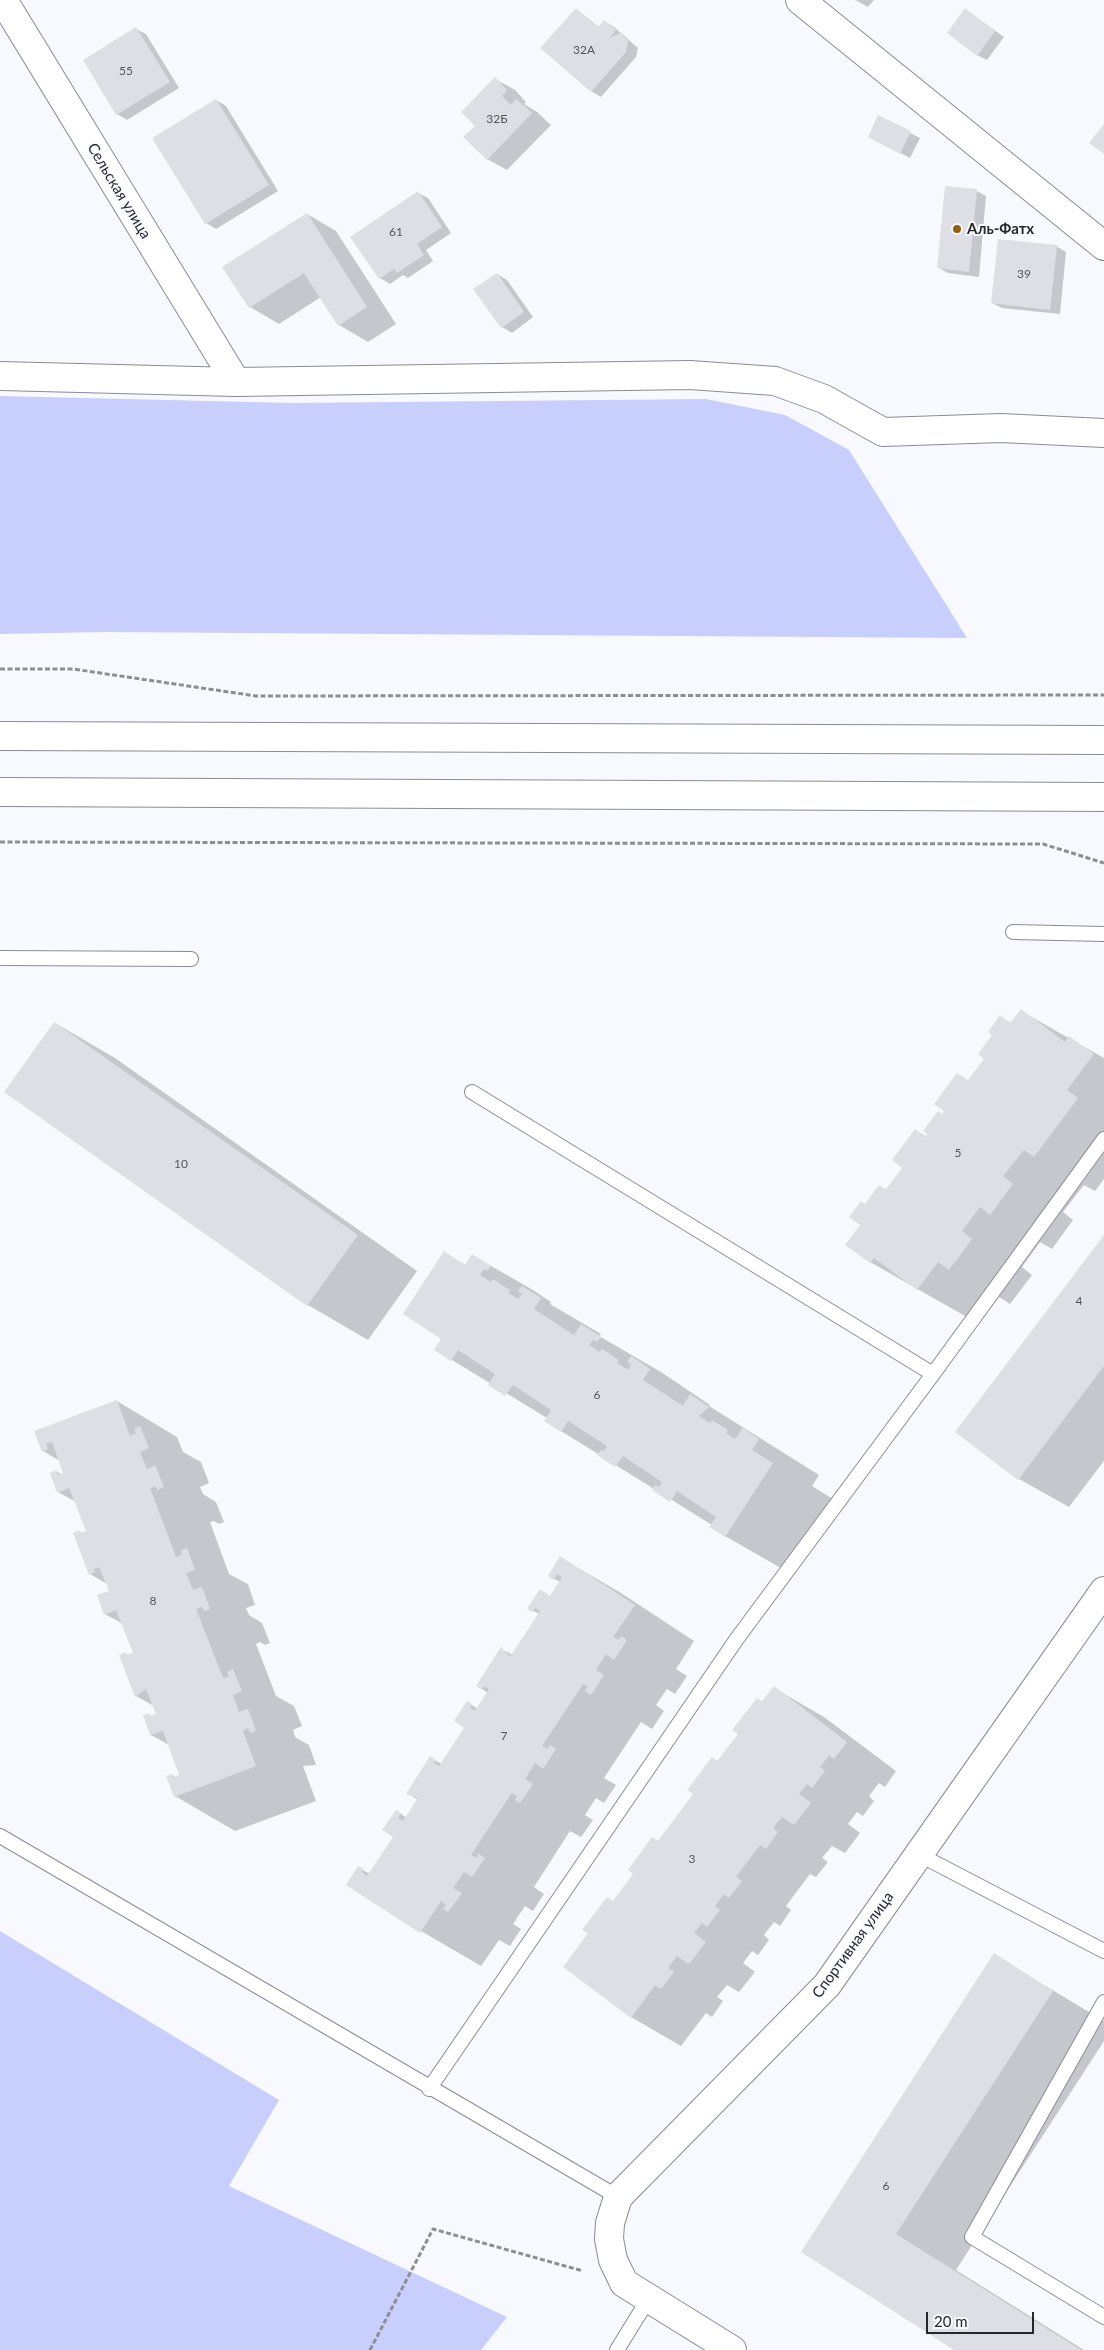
<!DOCTYPE html>
<html>
<head>
<meta charset="utf-8">
<style>
	body { margin:0 }
	#map { position:relative; width:1104px; height:2350px; overflow:hidden; background:#f8f9ff; font-family:Lato,sans-serif }
	canvas { display:block }
	.scale { position:absolute; left:926px; top:2312px; width:108px; height:22px; box-sizing:border-box; border:2px solid #27272a; border-top:0; padding-left:6px; font-size:15px; line-height:18px; white-space:nowrap; color:#27272a; -webkit-text-stroke:4px #f8f9ff; paint-order:stroke }
</style>
</head>
<body>
<div id="map">
<canvas width="1104" height="2350"></canvas>
<div class="scale">20 m</div>
</div>
<script>
const c = document.querySelector('canvas').getContext('2d');
c.lineJoin = 'round';
function paint(path, color) {
  c.fillStyle = color;
  c.fill(path, 'evenodd');
}
function toPath(rows) {
  const path = new Path2D();
  for (const r of rows) {
    path.moveTo(r[0], r[1]);
    for (let i = 2; i < r.length; i += 2) path.lineTo(r[i], r[i + 1]);
  }
  return path;
}
function strokePath(path, color, width, dash) {
  c.strokeStyle = color;
  c.lineWidth = width;
  c.lineCap = dash ? 'butt' : 'round';
  c.setLineDash(dash || []);
  c.stroke(path);
}
function write(font, color, halo, rows, align = 'center') {
  c.font = font + ' Lato,sans-serif';
  c.lineWidth = 4;
  c.setLineDash([]);
  c.textBaseline = 'middle';
  c.strokeStyle = halo;
  c.fillStyle = color;
  for (const [text, x, y, turn = 0] of rows) {
    c.save();
    c.translate(x, y);
    c.rotate((+turn || 0) * Math.PI / 180);
    c.textAlign = isNaN(turn) ? turn : align;
    if (halo) c.strokeText(text, 0, 0);
    c.fillText(text, 0, 0);
    c.restore();
  }
}
paint(toPath([
	[0,396,292,403,706,399,785,415,849,450,967,638,103,632,0,634],
	[0,1931,279,2100,229,2186,507,2317,481,2350,0,2350]
]), '#c8cffc');
paint(toPath([
	[855,0,874,0,868,7],
	[576,9,599,27,604,21,614,27,638,48,636,57,601,97,591,91],
	[966,10,1004,37,987,60,977,55],
	[136,29,146,34,179,88,127,120,117,114],
	[495,79,515,90,526,102,524,104,537,112,551,125,507,170,487,159,476,126],
	[216,100,226,106,278,191,216,229,206,223,154,139],
	[879,117,920,138,910,158,879,142],
	[977,191,986,196,979,277,948,273,939,268],
	[418,193,428,198,451,233,426,250,433,261,408,278,403,275,390,284,380,278],
	[307,214,336,231,396,324,368,342,339,325,321,297,279,324,250,307],
	[1056,246,1066,252,1060,314,1002,308,992,303],
	[497,274,507,280,533,317,512,333,502,327],
	[1021,1011,1104,1058,1104,1179,1095,1191,1084,1185,1063,1212,1073,1220,1052,1249,1040,1242,1022,1267,1032,1275,1010,1304,999,1297,979,1324,870,1262,866,1205,886,1190,904,1168,915,1130,927,1137,986,1058,1000,1017,1011,1023],
	[55,1023,115,1058,417,1271,368,1340,308,1305,6,1092],
	[1104,1237,1104,1461,1069,1507,1019,1479],
	[444,1253,466,1265,472,1255,533,1290,551,1302,550,1304,601,1334,599,1336,661,1372,710,1405,709,1406,819,1475,812,1486,833,1499,786,1571,725,1536,712,1525,561,1431,547,1418,452,1360,443,1338],
	[117,1401,177,1437,183,1452,201,1462,209,1483,200,1487,203,1494,216,1502,224,1522,219,1524,214,1521,210,1522,229,1574,248,1584,255,1605,246,1608,249,1615,262,1623,270,1643,265,1645,260,1642,256,1644,276,1696,294,1706,302,1726,293,1730,295,1737,309,1745,316,1765,303,1766,316,1801,235,1831,175,1796,172,1775,176,1778,181,1776,169,1745,151,1735,144,1716,157,1715,154,1706,136,1696,126,1653,129,1656,134,1654,123,1624,105,1614,110,1591,107,1584,90,1574,79,1531,83,1534,87,1532,76,1502,58,1492,56,1471,62,1475,65,1474,60,1461,43,1451,36,1432],
	[561,1558,621,1593,694,1641,676,1669,687,1676,675,1694,667,1689,656,1705,664,1711,652,1729,641,1722,604,1778,616,1785,604,1803,596,1798,585,1815,593,1820,581,1837,570,1831,534,1887,544,1894,533,1911,525,1906,513,1924,521,1929,510,1946,499,1940,481,1966,421,1931,348,1884,359,1868,370,1874,395,1836,396,1811,407,1818,418,1800,407,1793,430,1758,442,1764,466,1727,467,1702,478,1709,488,1693,482,1689,501,1649,513,1655,539,1614,528,1608,540,1590,551,1597,560,1582,549,1576],
	[774,1688,824,1717,896,1771,885,1787,879,1783,869,1796,874,1801,863,1816,857,1812,848,1824,860,1833,845,1853,832,1846,822,1858,828,1862,816,1877,810,1874,786,1906,791,1910,780,1926,774,1922,764,1935,769,1940,758,1955,752,1951,743,1963,755,1972,739,1992,727,1985,717,1997,723,2001,712,2017,706,2013,681,2046,631,2017,613,1902],
	[994,1955,1104,2021,1104,2041,956,2270,1084,2350,956,2350,803,2252]
]), '#0003');
paint(toPath([
	[576,8,598,27,604,20,616,30,610,38,620,33,628,41,626,52,591,92,540,48],
	[965,8,995,31,977,56,947,33],
	[136,27,170,82,116,115,83,60],
	[495,77,507,90,502,96,511,105,516,99,532,113,487,160,463,137,475,126,461,112],
	[216,99,269,185,205,224,152,138],
	[878,115,911,131,900,154,868,137],
	[1104,124,1104,154,1089,143],
	[945,186,977,189,969,272,937,268],
	[418,191,442,227,417,244,424,255,397,273,394,269,379,279,350,237],
	[307,213,367,307,338,326,304,273,249,308,222,267],
	[998,239,1057,245,1050,310,991,303],
	[497,273,524,312,501,328,473,289],
	[1021,1009,1065,1042,1069,1036,1094,1054,1067,1090,1078,1098,1034,1157,1024,1150,1003,1176,1013,1184,990,1215,980,1207,962,1231,972,1239,949,1270,938,1262,917,1290,874,1258,870,1263,845,1245,860,1225,849,1217,861,1201,865,1204,879,1185,886,1189,902,1168,892,1160,915,1129,925,1137,927,1134,923,1131,938,1111,942,1114,944,1111,934,1104,957,1073,968,1080,984,1059,978,1054,992,1035,988,1032,1000,1015,1010,1023],
	[54,1022,358,1235,307,1306,4,1092],
	[1104,1235,1104,1366,1018,1480,955,1432],
	[444,1251,465,1265,472,1254,491,1266,487,1271,484,1269,480,1275,491,1282,493,1279,510,1290,508,1293,518,1299,522,1294,518,1291,522,1286,541,1298,534,1309,574,1335,581,1324,601,1337,597,1342,593,1340,589,1345,600,1352,602,1349,619,1360,617,1363,628,1370,631,1364,627,1362,631,1356,650,1369,643,1380,683,1406,690,1394,709,1407,699,1416,710,1423,712,1420,728,1430,726,1433,735,1439,743,1428,759,1439,752,1450,773,1463,725,1537,709,1527,716,1517,677,1491,670,1502,652,1490,655,1485,659,1487,662,1482,623,1456,615,1467,597,1455,601,1450,604,1451,607,1446,568,1421,561,1432,544,1421,551,1410,513,1385,505,1396,488,1385,495,1374,458,1350,451,1361,434,1350,441,1339,403,1314],
	[117,1400,130,1436,136,1433,134,1429,140,1426,149,1448,140,1452,147,1469,155,1465,164,1487,157,1490,156,1486,150,1488,176,1557,182,1555,181,1550,187,1548,195,1570,186,1573,193,1590,202,1587,210,1609,204,1611,202,1607,196,1609,223,1678,229,1677,227,1672,233,1669,242,1691,233,1695,239,1712,248,1709,256,1731,250,1733,248,1728,243,1731,256,1766,174,1797,166,1776,172,1774,173,1778,179,1775,163,1731,150,1735,143,1715,149,1713,150,1716,156,1714,146,1689,135,1697,119,1655,126,1652,127,1655,133,1653,116,1610,104,1615,97,1595,109,1591,99,1567,94,1569,95,1572,89,1575,73,1533,79,1530,80,1533,86,1531,69,1488,57,1493,50,1473,56,1470,58,1475,63,1473,52,1442,46,1444,48,1449,42,1452,34,1431],
	[560,1556,635,1605,613,1637,619,1640,621,1636,627,1640,614,1660,606,1654,596,1670,604,1675,591,1695,585,1691,588,1686,583,1684,542,1746,547,1749,550,1745,556,1749,543,1769,535,1763,525,1779,533,1784,520,1803,515,1800,517,1796,512,1793,509,1797,471,1855,476,1858,479,1854,485,1858,472,1877,464,1872,453,1888,462,1893,448,1912,443,1909,446,1905,441,1901,420,1933,346,1885,358,1866,364,1869,362,1872,367,1876,393,1837,382,1830,396,1810,401,1813,398,1818,403,1821,418,1798,406,1794,430,1756,436,1760,434,1763,439,1766,464,1728,454,1721,467,1701,472,1704,470,1708,475,1711,489,1689,484,1686,482,1690,476,1686,501,1647,510,1657,540,1611,535,1608,532,1612,527,1609,540,1589,550,1596,562,1577,557,1574,553,1580,548,1576],
	[774,1686,847,1742,834,1759,829,1755,820,1767,825,1771,812,1788,807,1784,799,1794,811,1803,794,1825,782,1817,773,1828,778,1832,766,1849,760,1845,736,1877,742,1881,729,1898,724,1894,715,1906,720,1910,707,1927,702,1923,694,1933,706,1942,689,1964,677,1956,668,1968,674,1972,661,1989,655,1985,631,2018,563,1967,588,1933,582,1930,607,1897,613,1901,633,1874,628,1870,652,1837,658,1841,693,1794,687,1790,712,1757,717,1761,738,1734,732,1730,757,1698,762,1701],
	[994,1953,1053,1991,896,2234,1081,2350,954,2350,801,2252]
]), '#dedfe5');
const service = toPath([
	[1013,932,1104,934],
	[0,958,191,959],
	[472,1092,933,1374],
	[0,1836,618,2197],
	[918,1854,1104,1951],
	[1104,2002,972,2237,1104,2317],
	[429,2089,736,1640,933,1374,1104,1139],
	[617,2350,649,2298]
]);
const minor = toPath([
	[3,0,236,382],
	[800,0,1104,246],
	[0,376,236,382,690,375,775,381,824,399,883,432,1001,428,1104,433],
	[732,2350,624,2283,613,2260,609,2239,610,2223,618,2197,827,1985,1104,1591]
]);
const tertiary = toPath([
	[0,736,1104,740],
	[0,792,1104,797]
]);
strokePath(service, '#8b8c92', 16);
strokePath(minor, '#8b8c92', 30);
strokePath(tertiary, '#8b8c92', 30);
strokePath(toPath([
	[0,669,73,669,256,696,1104,695],
	[0,842,1043,844,1104,863],
	[370,2350,433,2229,583,2271]
]), '#8d8e92', 3, [5, 2.5]);
strokePath(service, '#fff', 14);
strokePath(minor, '#fff', 28);
strokePath(tertiary, '#fff', 28);
for (const [x, y, r, color] of [
	[957,229,5,"#925c11"]
]) {
  const dot = new Path2D();
  dot.arc(x, y, r, 0, 2 * Math.PI);
  c.fillStyle = color;
  c.fill(dot);
  strokePath(dot, '#f8f9ff', 2);
}
write('12px', '#555559', null, [
	["32А",584,50],
	["55",126,71],
	["32Б",497,119],
	["61",396,232],
	["39",1024,274],
	["5",958,1153],
	["10",181,1164],
	["4",1079,1301],
	["6",597,1395],
	["8",153,1601],
	["7",504,1736],
	["3",692,1859],
	["6",886,2186]
]);
write('15px', '#27272a', '#f8f9ff', [
	["Сельская улица",119,191,59],
	["Спортивная улица",853,1945,-54]
]);
write('bold 15px', '#27272a', '#f8f9ff', [
	["Аль-Фатх",967,229]
], 'left');
</script>
</body>
</html>
